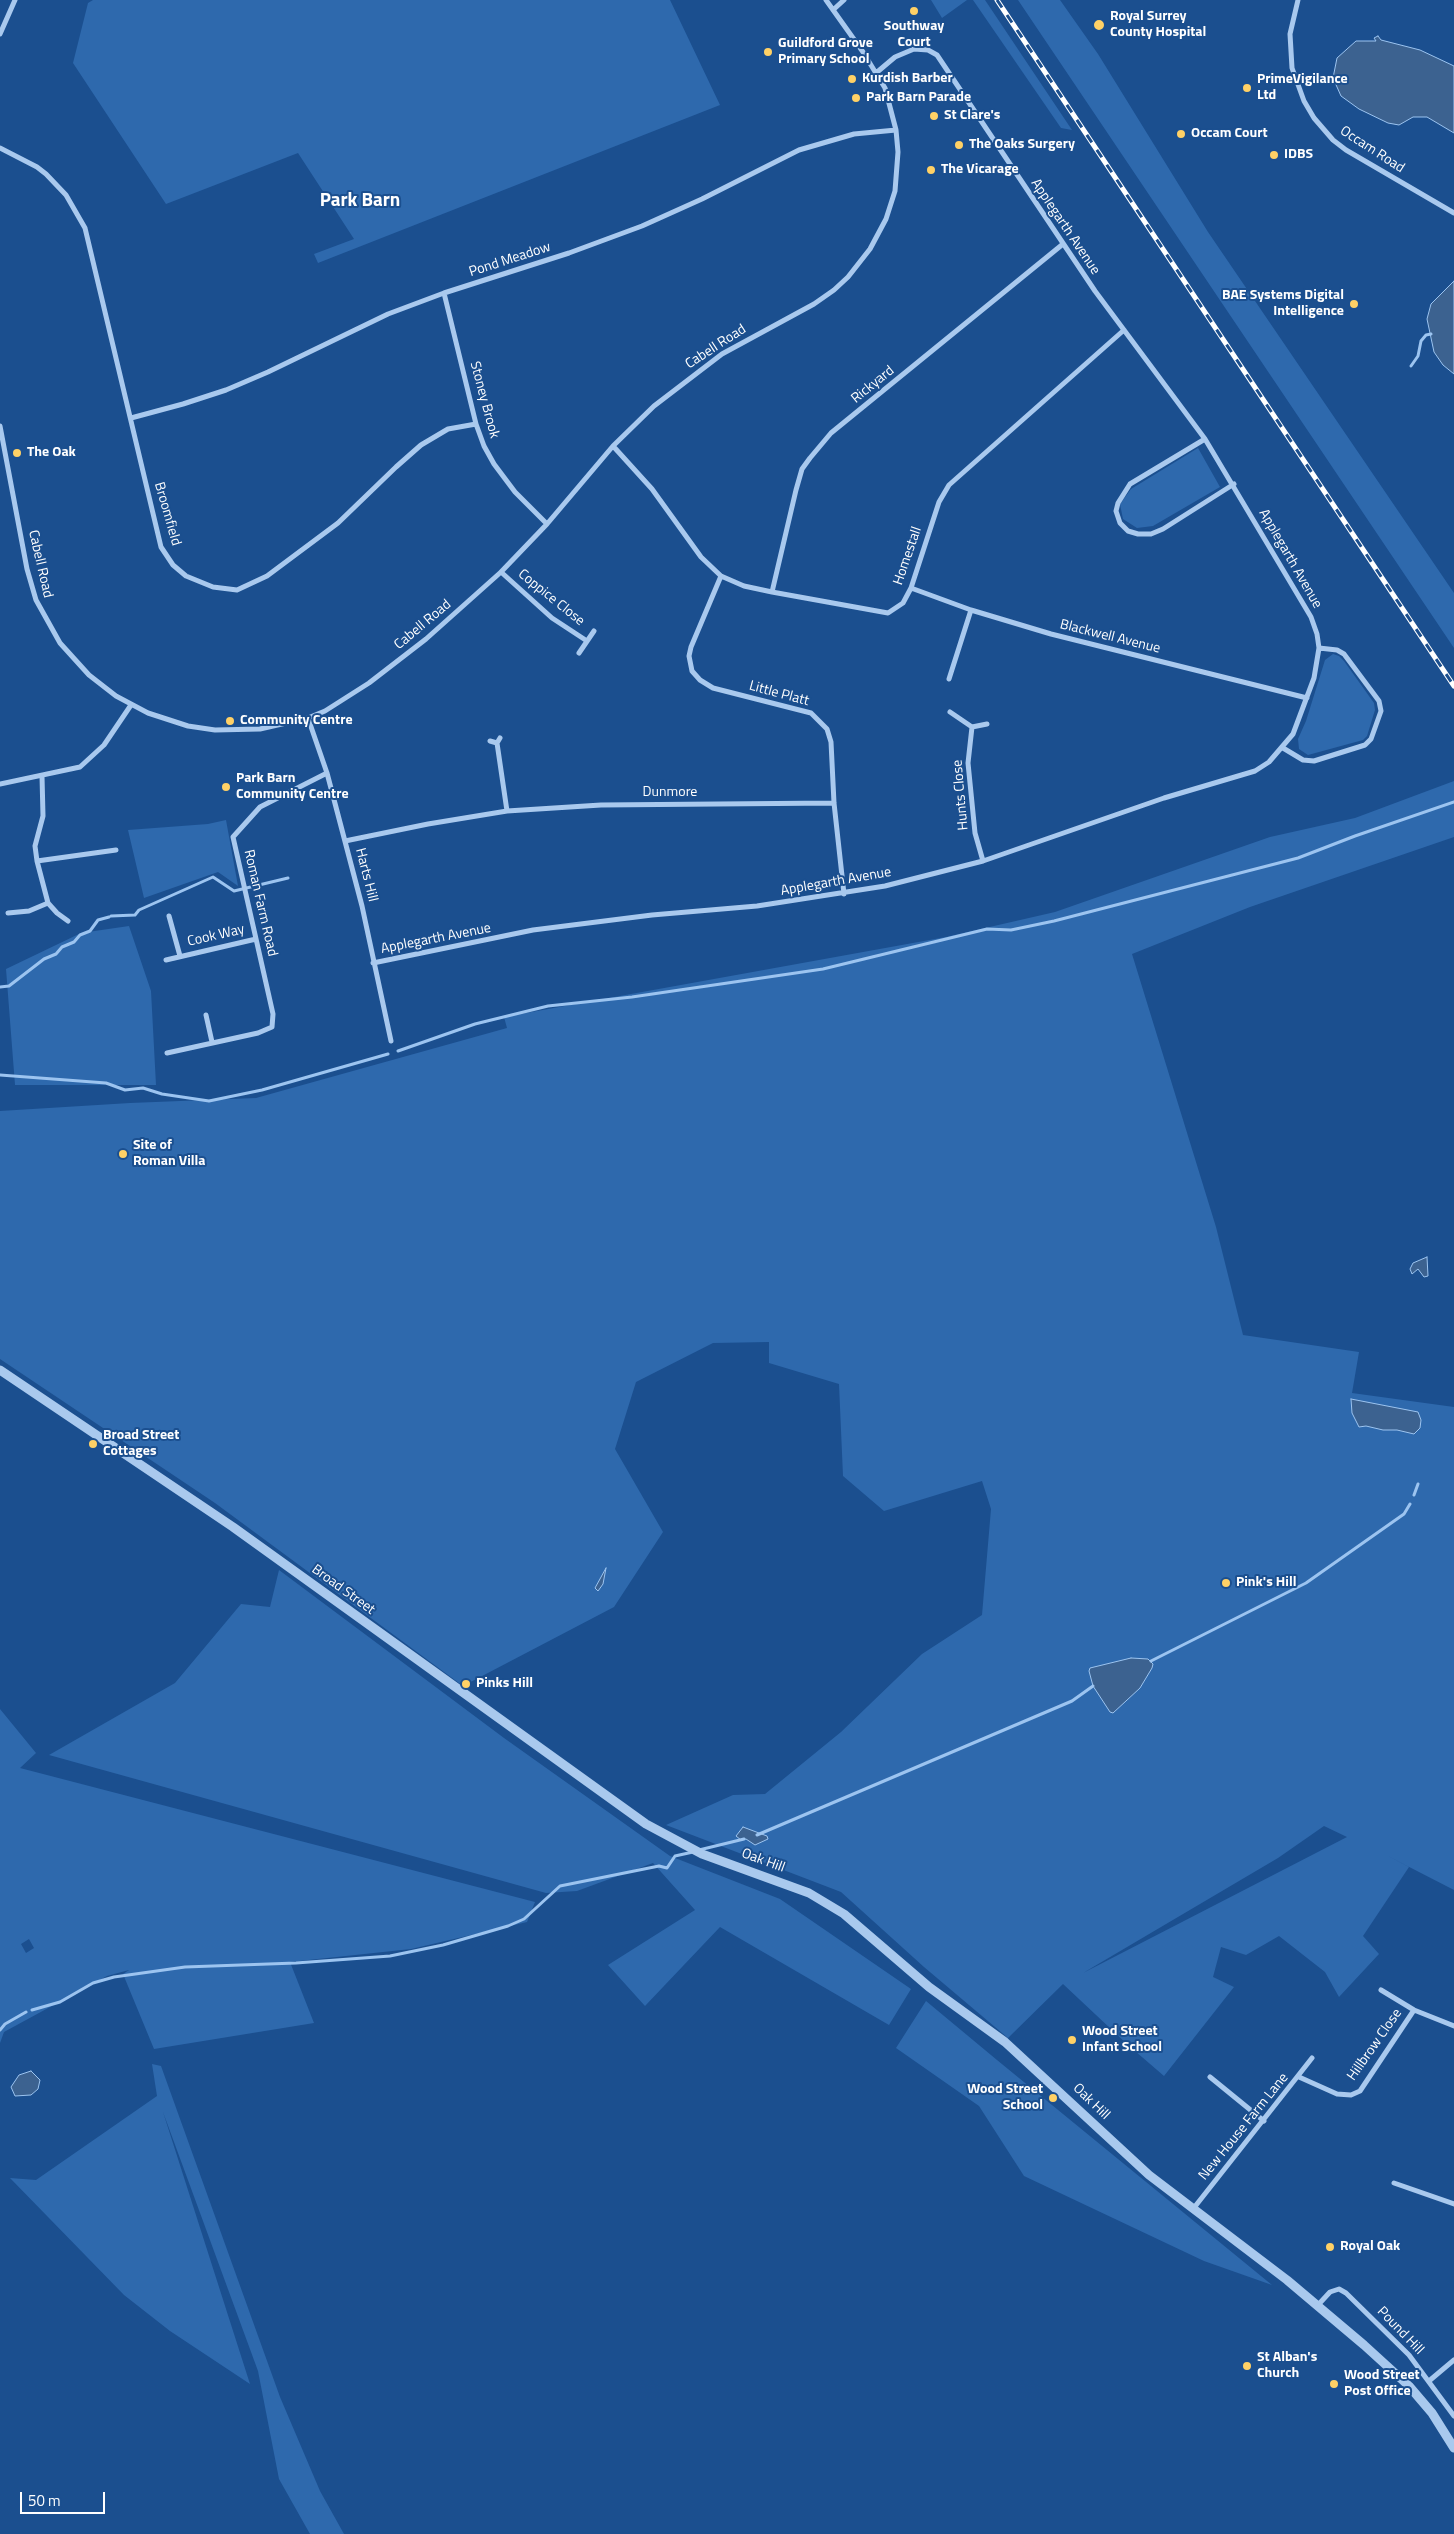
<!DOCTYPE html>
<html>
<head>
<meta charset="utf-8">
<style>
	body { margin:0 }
	#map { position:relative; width:1454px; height:2534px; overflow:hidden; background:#1b4f8f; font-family:"Titillium Web",sans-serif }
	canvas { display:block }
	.scale { position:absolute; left:20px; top:2492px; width:85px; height:22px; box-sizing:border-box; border:2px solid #fff; border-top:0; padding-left:6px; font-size:15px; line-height:18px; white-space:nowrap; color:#fff; -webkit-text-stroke:4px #1b4f8f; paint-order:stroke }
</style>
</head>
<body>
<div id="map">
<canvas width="1454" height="2534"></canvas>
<div class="scale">50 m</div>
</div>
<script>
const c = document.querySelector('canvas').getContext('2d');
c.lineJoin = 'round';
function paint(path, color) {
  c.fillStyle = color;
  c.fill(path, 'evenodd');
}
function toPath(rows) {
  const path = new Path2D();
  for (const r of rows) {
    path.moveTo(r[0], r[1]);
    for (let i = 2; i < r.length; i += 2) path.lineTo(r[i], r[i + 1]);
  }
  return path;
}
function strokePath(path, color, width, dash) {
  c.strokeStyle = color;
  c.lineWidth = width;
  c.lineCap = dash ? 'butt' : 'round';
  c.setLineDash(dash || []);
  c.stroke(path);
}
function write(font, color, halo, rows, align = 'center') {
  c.font = font + ' "Titillium Web",sans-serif';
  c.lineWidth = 4;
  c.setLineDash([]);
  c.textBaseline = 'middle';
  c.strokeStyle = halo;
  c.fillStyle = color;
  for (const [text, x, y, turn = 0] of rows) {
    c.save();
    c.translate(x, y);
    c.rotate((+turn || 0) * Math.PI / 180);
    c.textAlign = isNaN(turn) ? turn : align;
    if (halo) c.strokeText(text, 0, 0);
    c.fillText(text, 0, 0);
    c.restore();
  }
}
paint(toPath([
	[93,0,670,0,720,105,318,263,314,254,354,239,298,153,166,204,73,63,88,3],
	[931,0,967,0,942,18],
	[973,0,985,0,1072,130,1061,128],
	[1018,0,1060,0,1098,54,1208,232,1454,593,1454,648],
	[1198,448,1220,487,1153,526,1137,528,1123,519,1120,504,1131,489],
	[1333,654,1339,656,1344,661,1374,703,1375,710,1367,736,1363,740,1308,755,1299,749,1298,739,1306,721,1325,660],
	[1454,781,1454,837,1250,907,1132,954,1216,1227,1243,1335,1359,1352,1352,1393,1454,1407,1454,1890,1382,1853,1409,1867,1363,1936,1379,1954,1339,1997,1325,1972,1279,1936,1246,1955,1221,1947,1213,1977,1234,1987,1164,2076,1128,2045,1063,1984,1008,2038,924,1967,841,1892,666,1825,733,1795,765,1794,841,1732,922,1654,982,1615,991,1509,982,1481,884,1511,843,1476,839,1384,769,1363,769,1342,713,1343,636,1382,615,1449,663,1532,614,1607,463,1686,215,1503,0,1359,0,1111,130,1103,256,1098,507,1028,504,1017,946,937,1055,912,1270,837,1355,818],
	[1324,1826,1347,1837,1083,1973,1278,1858],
	[226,820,238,886,218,872,144,898,128,830,208,824],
	[129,926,151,991,156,1085,15,1085,6,969,81,933],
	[279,1570,504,1738,670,1856,780,1899,911,1989,889,2025,720,1927,645,2006,608,1965,695,1910,653,1863,577,1891,546,1893,49,1755,175,1683,241,1604,270,1607],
	[0,1709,36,1753,20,1768,535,1902,527,1922,411,1949,290,1962,314,2023,154,2049,123,1974,129,1970,107,1976,4,2032,0,2043],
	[29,1939,34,1948,26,1953,21,1944],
	[926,2001,997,2060,1272,2285,1204,2261,1024,2176,979,2106,896,2048],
	[152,2064,161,2066,280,2397,320,2491,344,2534,310,2534,279,2479,258,2371,163,2112,250,2384,170,2331,124,2295,10,2178,36,2180,157,2096]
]), '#2e69ad');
const water = toPath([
	[1378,36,1381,40,1420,50,1454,66,1454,133,1427,117,1413,117,1399,125,1388,123,1359,109,1341,96,1333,78,1337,58,1356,41,1376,41,1374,38,1378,36],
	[1454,281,1454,374,1443,365,1434,352,1427,319,1431,304,1454,281],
	[1427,1257,1428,1276,1424,1277,1418,1269,1412,1274,1410,1269,1413,1263,1427,1257],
	[1351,1399,1418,1412,1421,1420,1420,1428,1414,1434,1397,1430,1383,1430,1366,1426,1359,1427,1352,1413,1351,1399],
	[606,1568,603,1584,598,1591,595,1588,606,1568],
	[1131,1658,1148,1659,1153,1664,1152,1668,1140,1688,1113,1713,1110,1712,1093,1686,1089,1671,1090,1668,1131,1658],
	[743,1827,767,1836,768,1839,755,1845,746,1839,741,1840,736,1836,743,1827],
	[31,2071,40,2080,38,2089,31,2095,15,2096,11,2087,19,2075,31,2071]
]);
paint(water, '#3c6290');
strokePath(water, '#9cc4f0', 1);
strokePath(toPath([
	[1411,366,1418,356,1421,341,1426,335,1431,334],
	[111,916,135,915,139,910,213,877,234,891,288,878],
	[0,987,9,986,44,959,56,954,62,947,74,942,80,935,90,931,98,920,109,917],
	[398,1051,475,1024,548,1006,632,997,823,969,987,929,1011,930,1054,921,1298,858,1355,836,1454,802],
	[0,1075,106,1083,125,1090,143,1088,162,1094,209,1101,262,1090,388,1054],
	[1414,1495,1418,1484],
	[1151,1661,1306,1583,1404,1514,1410,1504],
	[757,1835,1072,1701,1093,1686],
	[699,1850,744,1839],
	[32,2010,60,2002,93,1983,114,1977,185,1967,296,1963,390,1956,443,1945,508,1926,524,1919,560,1886,659,1866,667,1868,675,1856,693,1852],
	[0,2030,5,2024,26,2012]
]), '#9cc4f0', 3);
strokePath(toPath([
	[1298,0,1290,34,1292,68,1304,101,1314,118,1333,140,1346,150,1454,213],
	[833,10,844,0],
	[0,34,15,0],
	[0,148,37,167,46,174,66,195,85,228,161,547,173,565,186,576,213,587,237,590,267,576,338,523,396,467,421,445,448,429,476,424],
	[444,293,476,424,484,446,494,464,515,492,547,524],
	[131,418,183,404,226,390,268,372,388,314,444,293,569,253,642,226,702,199,799,150,854,134,896,130],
	[0,426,27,569,36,600,60,643,89,675,116,696,148,713,188,726,215,730,260,729,308,718,325,711,369,683,426,639,501,572,547,524,613,446,654,406,722,354,814,304,834,290,848,277,870,249,886,219,895,191,898,152,896,130,885,88,863,52,826,0],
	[1205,439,1130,484,1118,503,1116,511,1120,523,1128,531,1138,534,1151,534,1163,529,1234,484],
	[613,446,652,489,701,557,721,576,744,586,772,592,888,613,903,603,911,588,939,502,949,485,1124,330],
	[501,572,552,618,587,641],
	[721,576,691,647,689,656,692,671,700,680,713,688,811,713,827,729,831,742,834,803,844,894],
	[911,588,971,610,1051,634,1307,698],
	[772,592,796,490,802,469,810,458,831,433,1063,244],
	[579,653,594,631],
	[949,679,971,610],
	[950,712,972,727,968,763,975,833,983,861],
	[308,718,327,773,362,906,391,1041],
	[972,727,987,724],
	[490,741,497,743,500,738],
	[497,743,507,811],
	[1283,748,1303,760,1314,761,1365,745,1371,739,1381,711,1379,701,1344,654,1337,650,1319,648],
	[42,776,43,816,35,846,37,861,48,903,57,913,68,921],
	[0,784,80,767,104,745,131,705],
	[345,841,428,824,507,811,601,805,834,803],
	[37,861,116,850],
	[8,913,29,911,48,903],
	[169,916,180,956],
	[166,960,256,939],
	[373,963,533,930,652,915,757,906,885,886,983,861,1164,798,1255,771,1269,762,1293,734,1314,678,1319,648,1317,634,1311,617,1205,439,1095,291,937,55,928,50,914,49,895,57,876,73],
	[206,1015,212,1042],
	[167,1053,258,1033,272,1027,273,1014,233,837,260,807,327,773],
	[1381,1990,1414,2010,1454,2026],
	[1210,2077,1264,2121],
	[1299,2077,1337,2094,1351,2095,1360,2091,1414,2010],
	[1394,2183,1454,2204],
	[1193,2209,1312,2058],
	[1318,2305,1330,2292,1339,2289,1346,2293,1409,2355,1454,2416],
	[1429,2381,1454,2360]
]), '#a9c9ee', 5);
strokePath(toPath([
	[0,1370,233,1527,646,1824,702,1854,809,1893,844,1914,929,1987,1005,2042,1149,2175,1287,2280,1364,2345,1409,2386,1432,2413,1454,2448]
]), '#a9c9ee', 9);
const rail = toPath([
	[997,0,1454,686]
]);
strokePath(rail, '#fff', 5);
strokePath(rail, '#1b4f8f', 3, [9]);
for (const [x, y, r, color] of [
	[914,11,5,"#ffd166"],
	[1099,25,6,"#ffd166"],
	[768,52,5,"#ffd166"],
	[852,79,5,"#ffd166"],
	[1247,88,5,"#ffd166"],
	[856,98,5,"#ffd166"],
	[934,116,5,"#ffd166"],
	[1181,134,5,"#ffd166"],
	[959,145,5,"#ffd166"],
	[1274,155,5,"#ffd166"],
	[931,170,5,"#ffd166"],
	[1354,304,5,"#ffd166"],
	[17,453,5,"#ffd166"],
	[230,721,5,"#ffd166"],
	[226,787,5,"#ffd166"],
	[123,1154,5,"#ffd166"],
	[93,1444,5,"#ffd166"],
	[1226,1583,5,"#ffd166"],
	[466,1684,5,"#ffd166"],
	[1072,2040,5,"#ffd166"],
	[1053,2098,5,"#ffd166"],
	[1330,2247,5,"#ffd166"],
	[1247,2366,5,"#ffd166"],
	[1334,2384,5,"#ffd166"]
]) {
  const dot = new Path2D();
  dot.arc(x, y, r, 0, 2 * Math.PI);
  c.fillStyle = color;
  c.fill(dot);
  strokePath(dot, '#1b4f8f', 2);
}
write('bold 14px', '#fff', '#1b4f8f', [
	["Royal Surrey",1110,17],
	["County Hospital",1110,33],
	["Southway",914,27,"center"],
	["Court",914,43,"center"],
	["Guildford Grove",778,44],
	["Primary School",778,60],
	["Kurdish Barber",862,79],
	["PrimeVigilance",1257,80],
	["Ltd",1257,96],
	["Park Barn Parade",866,98],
	["St Clare's",944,116],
	["Occam Court",1191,134],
	["The Oaks Surgery",969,145],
	["IDBS",1284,155],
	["The Vicarage",941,170],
	["BAE Systems Digital",1344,296,"right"],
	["Intelligence",1344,312,"right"],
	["The Oak",27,453],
	["Community Centre",240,721],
	["Park Barn",236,779],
	["Community Centre",236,795],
	["Site of",133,1146],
	["Roman Villa",133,1162],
	["Broad Street",103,1436],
	["Cottages",103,1452],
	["Pink's Hill",1236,1583],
	["Pinks Hill",476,1684],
	["Wood Street",1082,2032],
	["Infant School",1082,2048],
	["Wood Street",1043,2090,"right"],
	["School",1043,2106,"right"],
	["Royal Oak",1340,2247],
	["St Alban's",1257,2358],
	["Church",1257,2374],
	["Wood Street",1344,2376],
	["Post Office",1344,2392]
], 'left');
write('14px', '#fff', '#1b4f8f', [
	["Occam Road",1372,150,33],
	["Applegarth Avenue",1065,227,56],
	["Pond Meadow",510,260,-18],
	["Cabell Road",716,347,-33],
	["Rickyard",873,385,-39],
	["Stoney Brook",484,400,75],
	["Broomfield",167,514,74],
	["Homestall",908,556,-71],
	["Applegarth Avenue",1290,559,60],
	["Cabell Road",40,564,77],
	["Coppice Close",551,598,39],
	["Cabell Road",423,625,-40],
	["Blackwell Avenue",1110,637,14],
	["Little Platt",779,694,15],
	["Dunmore",670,793],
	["Hunts Close",961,795,-95],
	["Harts Hill",366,875,76],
	["Applegarth Avenue",836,882,-10],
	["Roman Farm Road",260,903,77],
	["Cook Way",216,936,-13],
	["Applegarth Avenue",436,939,-11],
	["Broad Street",343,1590,36],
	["Oak Hill",763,1861,20],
	["Hillbrow Close",1375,2045,-55],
	["Oak Hill",1091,2102,44],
	["New House Farm Lane",1244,2127,-51],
	["Pound Hill",1400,2331,46]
]);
write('bold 19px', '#fff', '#1b4f8f', [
	["Park Barn",360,201]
]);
</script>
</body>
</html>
